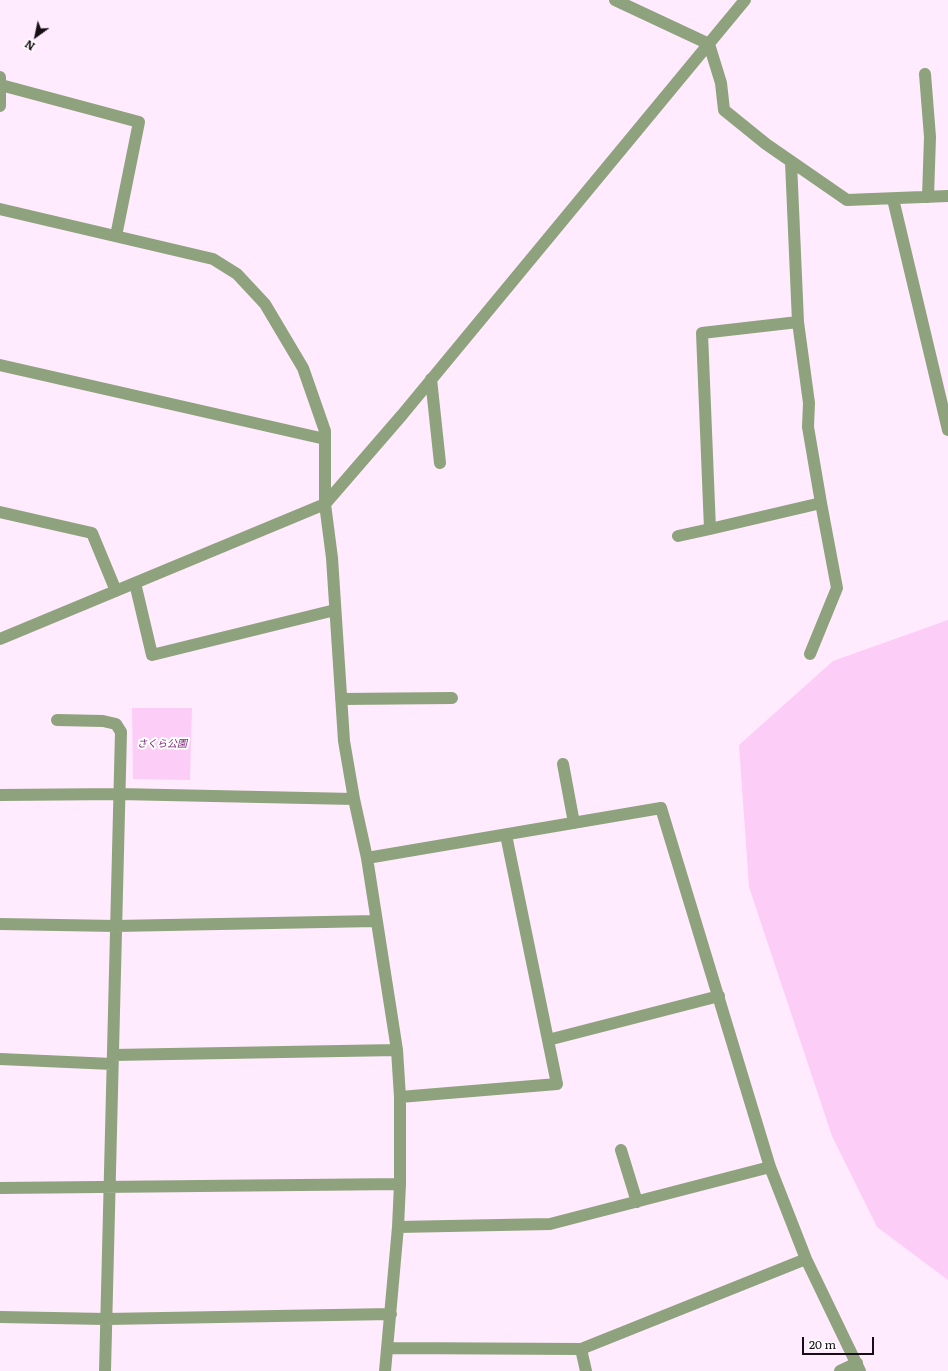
<!DOCTYPE html>
<html>
<head>
<meta charset="utf-8">
<style>
	body { margin:0 }
	#map { position:relative; width:948px; height:1371px; overflow:hidden; background:#ffebfd; font-family:Literata,serif }
	canvas { display:block }
	.north { position:absolute; left:16px; top:16px; width:40px; height:40px; -webkit-text-stroke:3px #fff; paint-order:stroke; rotate:213deg; font-size:11px; font-weight:700; line-height:16px; text-align:center; color:#160e15 }
	.north::after { content:''; display:block; margin:auto; width:14px; height:18px; background:#160e15; clip-path:polygon(50% 0,100% 100%,50% 72%,0 100%) }
	.scale { position:absolute; left:802px; top:1337px; width:72px; height:18px; box-sizing:border-box; border:2px solid #160e15; border-top:0; padding-left:5px; font-size:12px; line-height:14px; white-space:nowrap; color:#160e15; -webkit-text-stroke:3px #fff; paint-order:stroke }
</style>
</head>
<body>
<div id="map">
<canvas width="948" height="1371"></canvas>
<div class="north">N</div>
<div class="scale">20 m</div>
</div>
<script>
const c = document.querySelector('canvas').getContext('2d');
c.lineJoin = 'round';
function paint(path, color) {
  c.fillStyle = color;
  c.fill(path, 'evenodd');
}
function toPath(rows) {
  const path = new Path2D();
  for (const r of rows) {
    path.moveTo(r[0], r[1]);
    for (let i = 2; i < r.length; i += 2) path.lineTo(r[i], r[i + 1]);
  }
  return path;
}
function strokePath(path, color, width, dash) {
  c.strokeStyle = color;
  c.lineWidth = width;
  c.lineCap = dash ? 'butt' : 'round';
  c.setLineDash(dash || []);
  c.stroke(path);
}
function write(font, color, halo, rows, align = 'center') {
  c.font = font + ' Literata,"Noto Sans JP",serif';
  c.lineWidth = 4;
  c.setLineDash([]);
  c.textBaseline = 'middle';
  c.strokeStyle = halo;
  c.fillStyle = color;
  for (const [text, x, y, turn = 0] of rows) {
    c.save();
    c.translate(x, y);
    c.rotate((+turn || 0) * Math.PI / 180);
    c.textAlign = isNaN(turn) ? turn : align;
    if (halo) c.strokeText(text, 0, 0);
    c.fillText(text, 0, 0);
    c.restore();
  }
}
paint(toPath([
	[948,620,948,1280,877,1227,832,1136,749,887,739,745,833,661],
	[132,708,192,708,190,780,133,779]
]), '#fccdf7');
strokePath(toPath([
	[615,0,709,44,721,83,724,110,766,144,847,200,948,196],
	[925,74,930,137,928,197],
	[0,77,0,106],
	[1,85,139,122,116,236],
	[791,162,798,322,702,333,710,529,821,503,808,427,809,403,798,322],
	[893,199,948,430],
	[0,209,213,259,237,274,265,304,303,368,325,431,325,504,332,558,344,741,354,799,367,858,397,1050,400,1097,400,1184,398,1227,385,1371],
	[0,365,325,439],
	[431,379,440,463],
	[0,512,92,533,116,591],
	[678,536,710,529],
	[135,583,152,655,335,610],
	[0,639,325,504,402,415,745,0],
	[810,654,837,588,821,503],
	[341,699,452,698],
	[57,720,103,721,116,724,121,732,105,1371],
	[563,764,574,823],
	[0,795,119,794,354,799],
	[367,858,661,808,770,1167,806,1259,860,1371],
	[0,924,116,926,376,921],
	[548,1040,719,996],
	[113,1055,397,1050],
	[0,1059,112,1064],
	[400,1097,557,1084,506,835],
	[621,1150,637,1202],
	[0,1188,400,1184],
	[398,1227,550,1224,770,1167],
	[0,1317,106,1319,391,1314],
	[388,1348,581,1349,806,1259],
	[581,1349,586,1371],
	[840,1371,857,1363]
]), '#8ea27d', 12);
write('italic 10px', '#7e257b', '#fff', [
	["さくら公園",162,744]
]);
</script>
</body>
</html>
